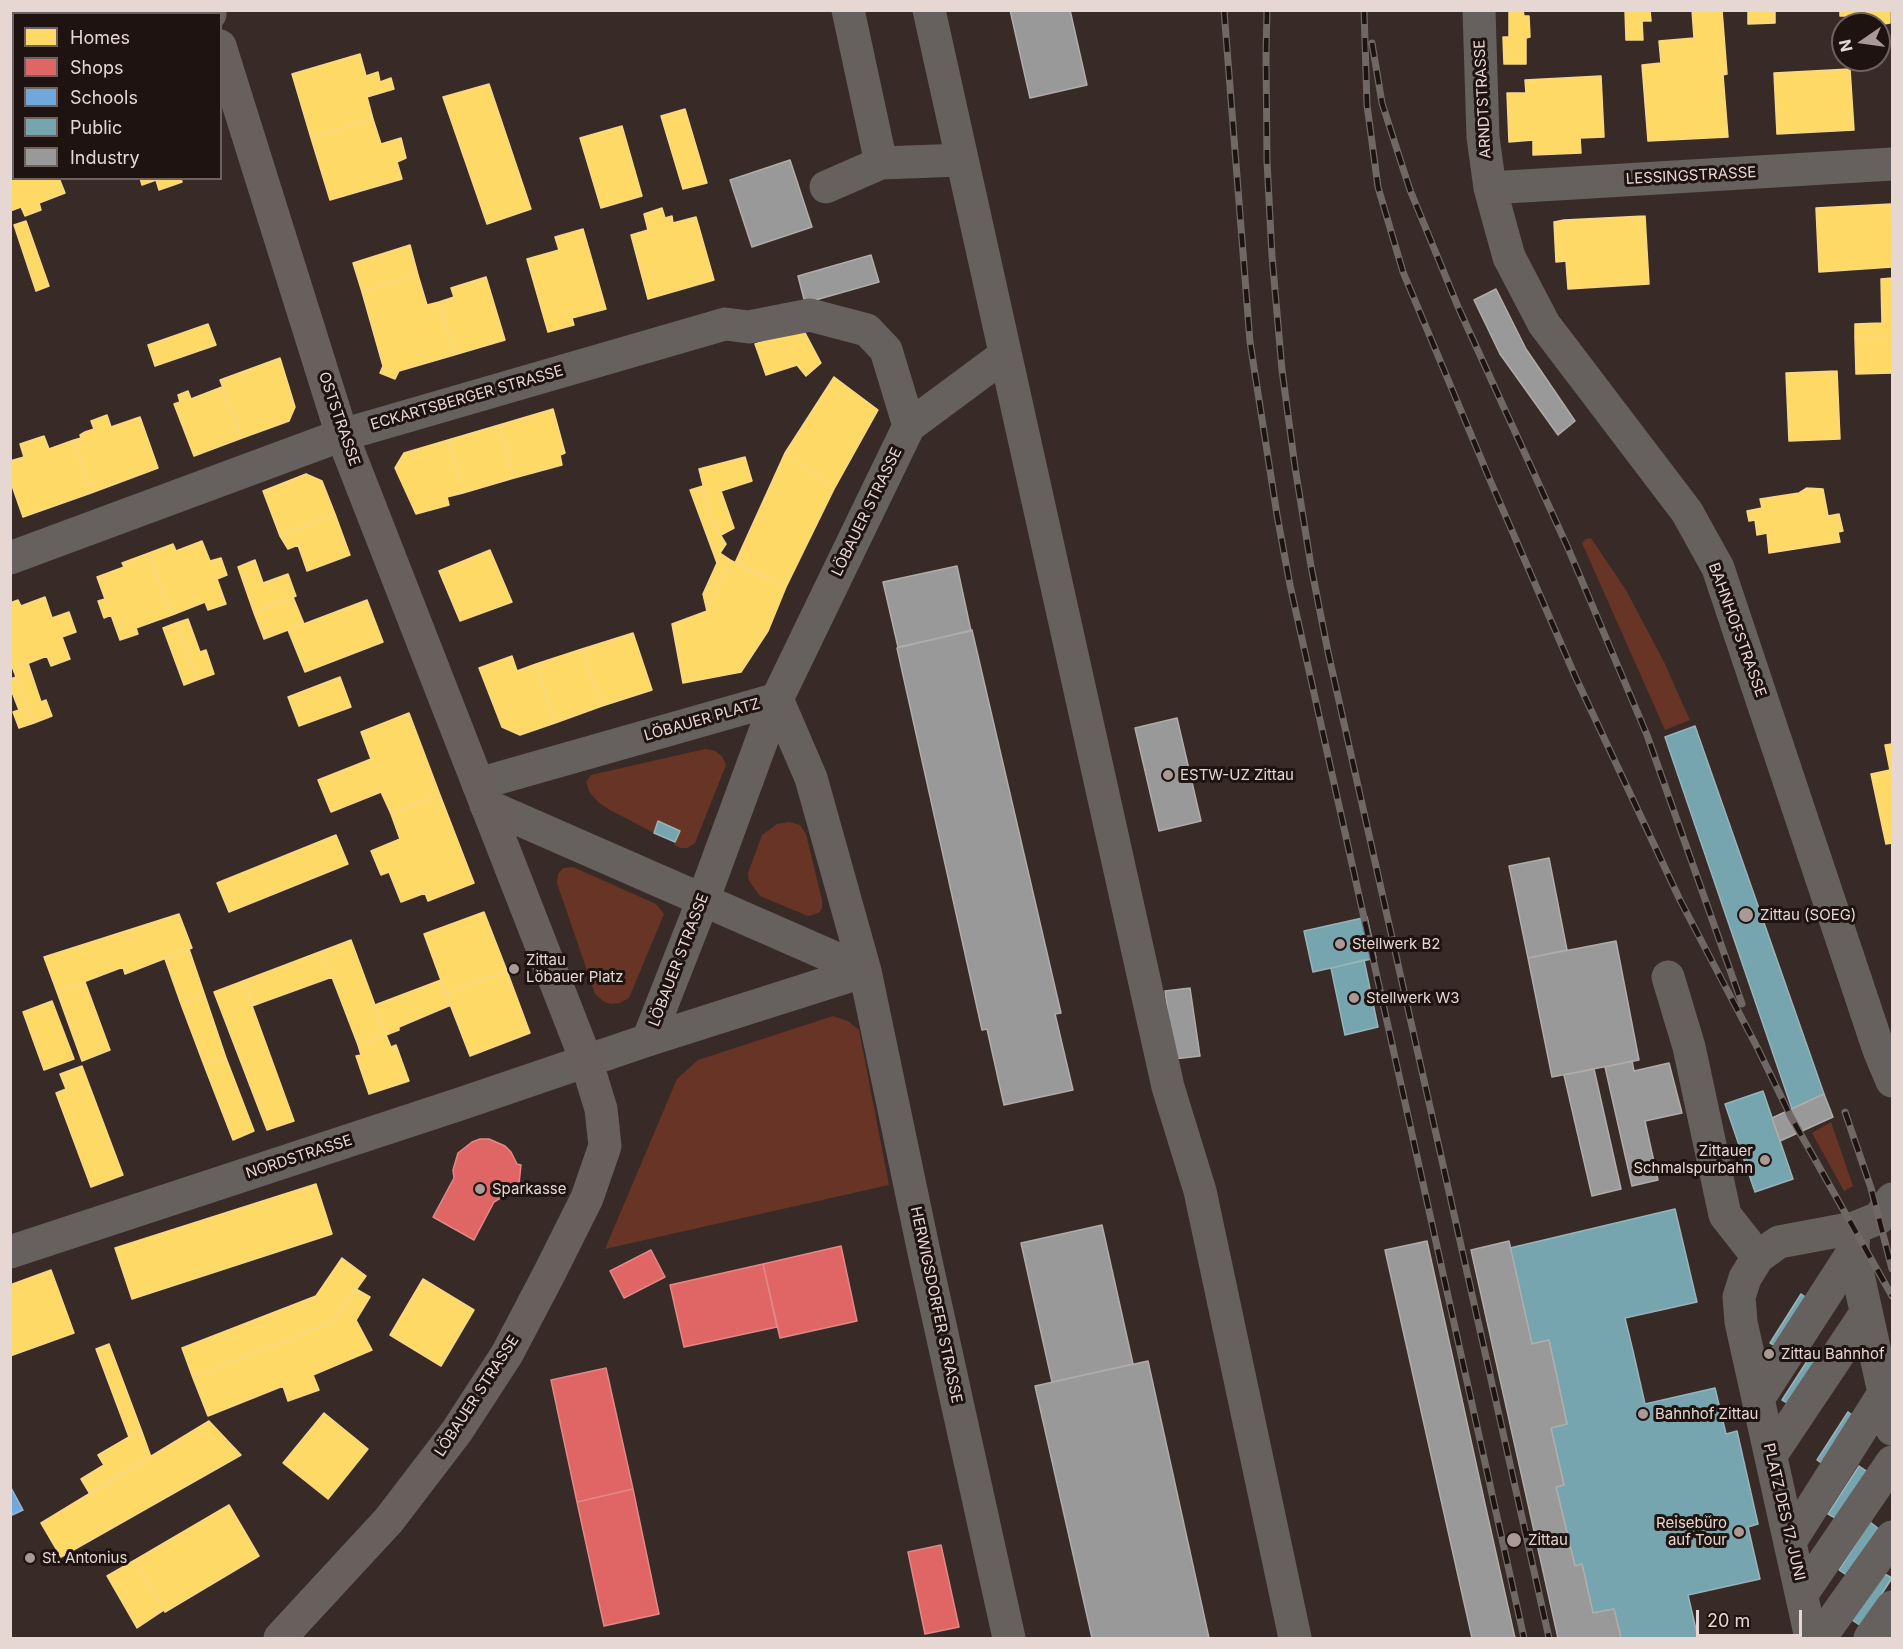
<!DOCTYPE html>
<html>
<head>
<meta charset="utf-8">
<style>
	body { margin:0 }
	#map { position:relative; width:1903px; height:1649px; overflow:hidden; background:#382a26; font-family:Inter,sans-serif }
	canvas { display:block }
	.frame { position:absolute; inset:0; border:12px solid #e7d7d2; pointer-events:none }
	.legend { position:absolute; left:12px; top:12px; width:210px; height:168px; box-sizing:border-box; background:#1e1310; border:2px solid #6e615e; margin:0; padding:8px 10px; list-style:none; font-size:18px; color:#e7d7d2 }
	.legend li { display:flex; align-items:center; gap:12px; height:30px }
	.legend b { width:30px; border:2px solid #6e615e }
	.north { position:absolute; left:1831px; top:12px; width:60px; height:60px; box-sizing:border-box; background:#1e1310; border:2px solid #6e615e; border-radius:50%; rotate:257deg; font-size:16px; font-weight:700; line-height:24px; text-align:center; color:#e7d7d2 }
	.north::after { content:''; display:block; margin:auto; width:21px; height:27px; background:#aa9a96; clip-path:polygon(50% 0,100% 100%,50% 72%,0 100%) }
	.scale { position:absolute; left:1696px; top:1610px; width:106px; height:27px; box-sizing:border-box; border:3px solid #e7d7d2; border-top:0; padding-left:8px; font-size:18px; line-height:21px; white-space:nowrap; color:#e7d7d2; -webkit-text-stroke:4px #1e1310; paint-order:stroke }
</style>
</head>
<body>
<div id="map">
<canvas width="1903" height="1649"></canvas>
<div class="frame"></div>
<ul class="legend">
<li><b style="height:16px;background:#ffd966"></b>Homes</li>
<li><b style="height:16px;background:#e06666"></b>Shops</li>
<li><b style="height:16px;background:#6fa8dc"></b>Schools</li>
<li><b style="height:16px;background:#76a5af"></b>Public</li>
<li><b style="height:16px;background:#999"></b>Industry</li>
</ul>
<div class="north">N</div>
<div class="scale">20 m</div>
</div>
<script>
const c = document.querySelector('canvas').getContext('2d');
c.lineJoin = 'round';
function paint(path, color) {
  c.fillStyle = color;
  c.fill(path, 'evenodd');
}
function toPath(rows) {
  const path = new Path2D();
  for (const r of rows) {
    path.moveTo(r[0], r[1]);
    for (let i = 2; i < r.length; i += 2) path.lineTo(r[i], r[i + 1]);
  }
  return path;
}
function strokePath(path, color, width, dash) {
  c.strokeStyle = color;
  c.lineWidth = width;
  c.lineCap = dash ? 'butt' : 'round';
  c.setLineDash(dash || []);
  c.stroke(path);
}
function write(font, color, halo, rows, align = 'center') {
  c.font = font + ' Inter,sans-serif';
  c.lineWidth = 6;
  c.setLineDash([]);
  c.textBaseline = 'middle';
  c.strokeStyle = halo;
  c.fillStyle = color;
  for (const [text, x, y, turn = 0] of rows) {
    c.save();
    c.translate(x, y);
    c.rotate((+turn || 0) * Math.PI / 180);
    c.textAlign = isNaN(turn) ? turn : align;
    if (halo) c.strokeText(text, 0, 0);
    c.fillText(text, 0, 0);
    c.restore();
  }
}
paint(toPath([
	[1591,538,1626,590,1664,662,1690,720,1665,730,1582,543,1586,539],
	[705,749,715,751,722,756,726,765,695,843,687,848,681,848,674,845,679,830,658,822,654,833,610,810,598,802,590,793,586,782,591,775],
	[790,822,800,825,806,834,822,900,822,908,819,913,808,916,760,896,749,881,748,873,762,835,777,824],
	[573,867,656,904,664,914,629,998,620,1003,610,1004,603,1001,595,994,557,883,558,874,563,868],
	[833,1016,848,1021,859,1030,889,1185,605,1249,677,1079,698,1060],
	[1831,1122,1853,1186,1844,1191,1812,1133]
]), '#683426');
const homes = toPath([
	[89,10,160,10,161,14,80,14,89,10],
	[1509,10,1523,10,1524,16,1529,16,1530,37,1526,38,1526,64,1504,64,1503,37,1509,37,1509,10],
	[1625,10,1650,10,1651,21,1642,21,1643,40,1626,40,1625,10],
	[1692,10,1722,10,1727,74,1723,75,1728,137,1648,141,1642,65,1661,63,1659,41,1694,38,1692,10],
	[1748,10,1775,10,1775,23,1748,24,1748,10],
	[1840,10,1871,10,1872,24,1853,24,1853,16,1840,16,1840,10],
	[1871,10,1890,10,1890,23,1884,24,1884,45,1879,45,1879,24,1872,24,1871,10],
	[14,35,14,95,10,96,10,36,14,35],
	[360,54,366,76,378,72,380,82,391,78,394,89,367,97,373,119,311,138,292,74,360,54],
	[1853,60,1873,60,1873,68,1853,68,1853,60],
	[1850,69,1854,130,1777,134,1774,73,1850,69],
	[1601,76,1604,137,1580,138,1581,153,1533,155,1533,140,1509,142,1507,93,1526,93,1525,80,1601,76],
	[489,84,531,209,487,224,443,97,489,84],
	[685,109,707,183,683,189,661,116,685,109],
	[373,119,381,144,401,138,406,158,397,162,402,179,330,200,311,138,373,119],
	[622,126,642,196,601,208,580,138,622,126],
	[14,161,14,178,59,178,65,193,39,203,41,210,25,216,21,207,10,211,10,162,14,161],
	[140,178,181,178,182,182,159,190,156,180,142,185,140,178],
	[1891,204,1892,267,1819,272,1816,208,1891,204],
	[662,208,665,218,672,216,673,223,696,217,714,280,648,299,631,235,648,230,644,214,662,208],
	[1645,216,1649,284,1568,289,1566,261,1556,262,1554,222,1564,220,1645,216],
	[26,221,49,286,36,291,14,225,26,221],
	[583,229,606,309,572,318,574,325,548,332,527,259,559,250,555,237,583,229],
	[410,245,418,275,362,292,353,263,410,245],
	[418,275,427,305,439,302,454,355,399,371,395,379,380,373,383,366,362,292,418,275],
	[486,277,505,340,454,355,439,302,454,297,451,288,486,277],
	[1892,278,1892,337,1855,338,1855,324,1882,323,1881,279,1892,278],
	[208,324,216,345,155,366,148,345,208,324],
	[803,329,821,363,806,376,797,365,766,375,755,344,803,329],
	[1892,337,1892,373,1856,374,1855,338,1892,337],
	[280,358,295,407,289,421,242,438,220,380,280,358],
	[1837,371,1840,439,1789,441,1786,373,1837,371],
	[834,377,878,410,834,489,785,453,834,377],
	[222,387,242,438,194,456,174,404,180,402,178,395,188,391,191,399,222,387],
	[553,409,565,453,560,455,562,465,514,478,499,425,553,409],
	[107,415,111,427,140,417,158,468,91,493,74,440,81,438,80,435,85,432,94,429,91,421,107,415],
	[499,425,514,478,463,493,448,440,499,425],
	[44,436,49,449,74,440,91,493,23,517,10,480,10,461,24,457,20,444,44,436],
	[448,440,463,493,447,497,449,505,416,514,395,468,404,453,448,440],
	[785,453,834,489,786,587,735,563,785,453],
	[745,457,752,481,721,491,734,528,721,535,712,521,699,469,745,457],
	[306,474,322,481,335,514,280,536,263,491,306,474],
	[703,486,712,521,726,544,720,553,732,561,707,611,703,594,717,563,690,490,703,486],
	[1807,488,1823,489,1828,516,1839,514,1843,531,1838,532,1840,542,1769,553,1767,533,1757,535,1755,520,1749,521,1747,511,1762,508,1760,499,1799,493,1807,488],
	[335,514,350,555,307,571,298,545,288,549,280,536,335,514],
	[202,541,210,561,221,558,227,575,217,579,226,604,208,610,205,602,172,615,149,553,173,544,176,551,202,541],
	[490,550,512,602,460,621,439,571,490,550],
	[149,553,172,615,136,628,138,634,120,640,111,615,104,618,98,601,105,599,97,577,124,567,122,563,149,553],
	[255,560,263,583,288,574,296,596,254,613,238,567,255,560],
	[732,561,786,587,768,631,741,672,683,683,672,624,707,611,732,561],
	[45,597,52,618,69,612,76,632,62,637,70,659,51,666,47,656,13,669,10,662,10,603,18,600,21,606,45,597],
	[293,597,304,624,264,639,254,613,293,597],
	[367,600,383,642,305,672,288,630,367,600],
	[188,619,200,652,206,650,214,674,197,680,176,623,188,619],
	[176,623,197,680,184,685,163,628,176,623],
	[633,633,652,690,602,706,582,649,633,633],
	[582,649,602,706,555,723,536,664,582,649],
	[512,656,517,671,536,664,555,723,520,735,502,727,479,668,512,656],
	[28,663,41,702,46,700,52,716,34,723,13,669,28,663],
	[16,677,34,723,19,728,13,712,19,710,10,687,10,679,16,677],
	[340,677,351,707,299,726,288,697,340,677],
	[409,713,440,795,391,814,381,792,331,812,318,780,371,759,361,732,409,713],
	[1892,744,1892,843,1886,844,1871,774,1890,770,1885,745,1892,744],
	[440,795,474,883,428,901,425,893,401,902,389,872,381,875,371,851,400,839,391,814,440,795],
	[336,835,348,864,229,912,217,883,336,835],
	[484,912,507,971,446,994,424,934,484,912],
	[179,914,192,948,125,974,123,967,57,992,44,957,179,914],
	[351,940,386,1035,358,1045,322,951,351,940],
	[189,949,205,996,181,1004,165,959,189,949],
	[322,951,332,977,252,1006,243,981,322,951],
	[507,971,530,1033,470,1056,446,994,507,971],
	[441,980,451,1005,399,1027,399,1030,386,1035,375,1005,441,980],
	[243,981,294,1121,267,1130,214,992,243,981],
	[85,982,110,1050,82,1061,57,992,85,982],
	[205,996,226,1058,204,1065,181,1004,205,996],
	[52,1001,74,1059,44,1070,23,1012,52,1001],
	[386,1035,391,1047,396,1045,409,1081,369,1094,356,1056,361,1055,358,1045,386,1035],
	[226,1058,254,1131,233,1140,204,1065,226,1058],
	[82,1066,123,1175,91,1187,56,1093,66,1089,60,1074,82,1066],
	[316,1184,332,1234,132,1299,115,1248,316,1184],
	[342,1258,366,1276,333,1322,193,1378,182,1348,316,1296,342,1258],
	[51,1270,74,1333,10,1356,10,1285,51,1270],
	[423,1279,474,1310,441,1366,390,1335,423,1279],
	[356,1289,370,1297,356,1320,372,1350,313,1375,319,1390,288,1401,283,1386,208,1416,193,1378,333,1322,356,1289],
	[109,1344,142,1432,129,1437,96,1349,109,1344],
	[324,1413,368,1449,328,1499,283,1463,324,1413],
	[209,1421,241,1455,61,1557,41,1523,209,1421],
	[142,1432,151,1457,90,1494,81,1479,104,1465,98,1455,129,1437,142,1432],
	[229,1505,259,1556,165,1612,135,1560,229,1505],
	[135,1560,164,1610,137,1628,107,1576,135,1560]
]);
paint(homes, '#ffd966');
strokePath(homes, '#f8d886', 1.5);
const shops = toPath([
	[480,1139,489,1139,505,1146,511,1152,517,1164,521,1165,519,1184,515,1183,509,1193,494,1202,474,1240,433,1217,454,1178,453,1170,458,1153,472,1142,480,1139],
	[841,1246,857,1321,780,1338,763,1264,841,1246],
	[651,1250,665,1277,624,1298,610,1271,651,1250],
	[763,1264,777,1327,684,1347,670,1285,763,1264],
	[606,1368,633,1489,577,1502,551,1380,606,1368],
	[633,1489,659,1614,604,1626,577,1502,633,1489],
	[941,1545,959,1627,925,1634,908,1552,941,1545]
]);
paint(shops, '#e06666');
strokePath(shops, '#e28886', 1.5);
const schools = toPath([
	[10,1486,23,1510,10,1516,10,1486]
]);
paint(schools, '#6fa8dc');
strokePath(schools, '#93b6d9', 1.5);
const public = toPath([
	[1695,726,1824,1094,1792,1109,1665,737,1695,726],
	[658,821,680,831,675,842,654,833,658,821],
	[1367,917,1376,958,1313,972,1304,931,1367,917],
	[1364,960,1378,1027,1345,1035,1331,968,1364,960],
	[1763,1091,1793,1179,1755,1192,1725,1104,1763,1091],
	[1675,1209,1697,1302,1625,1318,1633,1351,1645,1404,1715,1388,1726,1434,1737,1431,1758,1524,1748,1527,1760,1579,1688,1595,1698,1638,1621,1638,1614,1609,1593,1613,1582,1564,1575,1566,1556,1487,1564,1485,1551,1428,1567,1424,1549,1340,1532,1344,1510,1248,1675,1209],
	[1801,1294,1810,1300,1780,1348,1770,1343,1801,1294],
	[1813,1352,1822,1358,1791,1405,1782,1400,1813,1352],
	[1848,1412,1857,1418,1826,1466,1817,1460,1848,1412],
	[1859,1466,1868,1472,1837,1519,1828,1514,1859,1466],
	[1870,1522,1879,1529,1848,1576,1839,1570,1870,1522],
	[1883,1573,1892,1578,1861,1626,1852,1620,1883,1573]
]);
paint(public, '#76a5af');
strokePath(public, '#98b4ba', 1.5);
const industry = toPath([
	[1010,10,1070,10,1087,85,1030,98,1010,10],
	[790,160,812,227,752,247,730,180,790,160],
	[871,255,879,282,805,303,798,276,871,255],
	[1496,289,1526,349,1575,421,1558,435,1500,354,1474,300,1496,289],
	[957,566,971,631,898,647,883,582,957,566],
	[972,630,1061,1013,1055,1014,1073,1090,1004,1105,987,1029,982,1030,897,648,972,630],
	[1177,718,1201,821,1159,831,1135,728,1177,718],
	[1549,858,1567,950,1528,958,1509,866,1549,858],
	[1616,941,1639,1060,1552,1077,1528,958,1616,941],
	[1190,988,1200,1056,1174,1059,1165,991,1190,988],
	[1632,1061,1634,1071,1669,1063,1682,1113,1645,1121,1658,1180,1632,1186,1605,1067,1632,1061],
	[1594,1069,1621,1189,1592,1196,1564,1075,1594,1069],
	[1824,1094,1833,1117,1780,1141,1772,1118,1824,1094],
	[1102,1225,1133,1364,1052,1382,1021,1243,1102,1225],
	[1427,1241,1485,1504,1515,1638,1472,1638,1385,1250,1427,1241],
	[1509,1241,1532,1344,1549,1340,1567,1424,1551,1428,1564,1485,1556,1487,1575,1566,1582,1564,1593,1613,1614,1609,1621,1638,1558,1638,1471,1250,1509,1241],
	[1148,1361,1209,1638,1092,1638,1035,1386,1148,1361]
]);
paint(industry, '#999');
strokePath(industry, '#b0acaa', 1.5);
strokePath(toPath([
	[848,10,881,163],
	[929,10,1168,1087,1200,1191,1295,1638],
	[1479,10,1483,137,1490,188,1509,257,1544,324,1687,512,1718,568,1879,1050,1892,1081],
	[10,127,14,126],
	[826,187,881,163,962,160],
	[1490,188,1892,164],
	[909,426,1005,355],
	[10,558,342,435,725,324,749,327,810,315,867,330,886,350,909,426,777,699,703,900,648,1040],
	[478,784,777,699,811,778,865,971,925,1257,1009,1638],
	[486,805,865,971],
	[1668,977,1689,1047,1725,1215,1758,1257],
	[1854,1228,1853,1252,1892,1429],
	[10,1252,463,1103,648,1040,865,971],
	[1758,1399,1853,1252],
	[1771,1455,1866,1313],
	[1790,1542,1884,1393],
	[1802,1594,1892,1462],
	[1811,1638,1741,1322,1739,1297,1745,1278,1758,1257,1779,1242,1854,1228,1879,1218,1892,1199],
	[1820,1638,1892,1537],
	[1870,1638,1892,1607]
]), '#66605f', 33);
strokePath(toPath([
	[209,10,210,14],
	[220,46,342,435,586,1060,601,1109,605,1146,587,1198,549,1274,507,1354,457,1431,389,1520,280,1638]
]), '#69605d', 33);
const rail = toPath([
	[1224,10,1250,342,1277,515,1290,585,1524,1638],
	[1267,10,1266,54,1267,161,1272,256,1282,370,1295,467,1311,566,1328,652,1549,1638],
	[1364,10,1367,105,1378,187,1403,272,1490,480,1575,676,1680,900,1758,1049,1791,1117,1892,1296],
	[1372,43,1382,103,1410,190,1459,309,1568,548,1647,735,1742,1004],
	[1845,1112,1871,1188,1892,1269]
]);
strokePath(rail, '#706866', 7);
strokePath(rail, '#1e1310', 4.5, [14]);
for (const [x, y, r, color] of [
	[1168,775,6,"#aa9a96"],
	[1746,915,8,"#aa9a96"],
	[1340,944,6,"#aa9a96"],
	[514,969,6,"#aa9a96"],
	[1354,998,6,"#aa9a96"],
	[1765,1160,6,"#aa9a96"],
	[480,1189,6,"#aa9a96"],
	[1769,1354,6,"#aa9a96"],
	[1643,1414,6,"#aa9a96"],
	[1739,1532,6,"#aa9a96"],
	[1514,1540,8,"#aa9a96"],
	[30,1558,6,"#aa9a96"]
]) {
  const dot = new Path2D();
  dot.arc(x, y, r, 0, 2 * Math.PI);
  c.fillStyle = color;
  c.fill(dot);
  strokePath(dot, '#1e1310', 2);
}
write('15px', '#e7d7d2', '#1e1310', [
	["ARNDTSTRASSE",1483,99,-93],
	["LESSINGSTRASSE",1691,176,-3],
	["ECKARTSBERGER STRASSE",467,398,-16],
	["OSTSTRASSE",339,419,71],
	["LÖBAUER STRASSE",867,512,-64],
	["BAHNHOFSTRASSE",1737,630,70],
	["LÖBAUER PLATZ",702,720,-16],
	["LÖBAUER STRASSE",679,960,-69],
	["NORDSTRASSE",299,1157,-18],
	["HERWIGSDORFER STRASSE",936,1305,78],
	["LÖBAUER STRASSE",477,1396,-57],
	["PLATZ DES 17. JUNI",1784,1512,77]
]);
write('15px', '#e7d7d2', '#1e1310', [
	["ESTW-UZ Zittau",1180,775],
	["Zittau (SOEG)",1760,915],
	["Stellwerk B2",1352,944],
	["Zittau",526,960],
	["Löbauer Platz",526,977],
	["Stellwerk W3",1366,998],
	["Zittauer",1753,1151,"right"],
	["Schmalspurbahn",1753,1168,"right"],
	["Sparkasse",492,1189],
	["Zittau Bahnhof",1781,1354],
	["Bahnhof Zittau",1655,1414],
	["Reisebüro",1727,1523,"right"],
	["auf Tour",1727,1540,"right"],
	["Zittau",1528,1540],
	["St. Antonius",42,1558]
], 'left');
</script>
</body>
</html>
